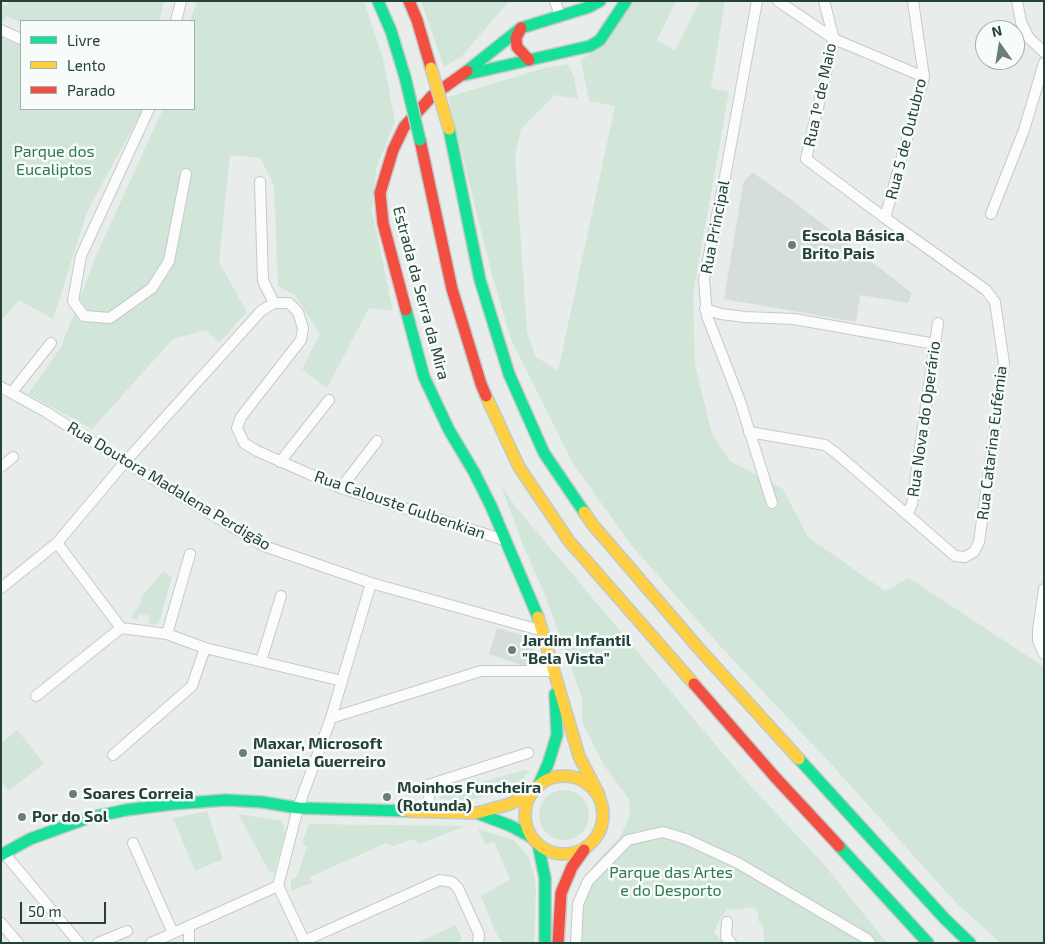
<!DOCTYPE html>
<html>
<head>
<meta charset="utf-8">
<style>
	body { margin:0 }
	#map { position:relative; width:1045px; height:944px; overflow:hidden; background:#e8edeb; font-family:"Exo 2",sans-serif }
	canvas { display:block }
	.frame { position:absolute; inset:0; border:2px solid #24423a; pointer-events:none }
	.legend { position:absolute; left:20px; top:20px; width:175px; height:90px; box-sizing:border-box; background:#f7fbf9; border:1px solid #a3b1ad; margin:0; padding:6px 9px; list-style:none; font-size:15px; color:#24423a }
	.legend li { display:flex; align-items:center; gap:10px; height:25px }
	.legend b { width:25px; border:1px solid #a3b1ad }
	.north { position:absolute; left:975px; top:20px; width:50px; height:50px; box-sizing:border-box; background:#f7fbf9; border:1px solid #a3b1ad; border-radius:50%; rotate:347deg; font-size:14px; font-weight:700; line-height:20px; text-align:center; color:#24423a }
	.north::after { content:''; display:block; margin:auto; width:18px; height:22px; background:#697e78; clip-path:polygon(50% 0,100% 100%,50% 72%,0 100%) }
	.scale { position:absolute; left:20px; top:902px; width:86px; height:22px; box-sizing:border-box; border:2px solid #24423a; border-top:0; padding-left:6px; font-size:15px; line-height:18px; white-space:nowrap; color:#24423a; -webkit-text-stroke:4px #f7fbf9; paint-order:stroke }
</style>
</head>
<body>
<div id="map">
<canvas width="1045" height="944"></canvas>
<div class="frame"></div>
<ul class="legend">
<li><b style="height:6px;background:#16e098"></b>Livre</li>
<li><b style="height:6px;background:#ffcf43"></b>Lento</li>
<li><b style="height:6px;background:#f24e42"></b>Parado</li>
</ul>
<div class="north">N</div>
<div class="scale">50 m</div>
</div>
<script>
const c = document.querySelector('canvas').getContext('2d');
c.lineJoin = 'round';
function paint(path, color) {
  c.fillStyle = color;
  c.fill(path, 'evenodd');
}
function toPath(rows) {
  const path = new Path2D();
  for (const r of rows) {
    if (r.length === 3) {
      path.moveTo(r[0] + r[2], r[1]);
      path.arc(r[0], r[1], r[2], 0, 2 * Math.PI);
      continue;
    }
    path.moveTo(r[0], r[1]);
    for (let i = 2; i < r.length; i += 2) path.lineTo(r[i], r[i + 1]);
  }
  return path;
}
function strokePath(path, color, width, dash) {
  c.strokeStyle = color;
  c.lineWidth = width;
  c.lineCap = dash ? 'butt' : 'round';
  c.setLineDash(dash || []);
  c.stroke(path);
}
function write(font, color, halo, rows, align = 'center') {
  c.font = font + ' "Exo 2",sans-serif';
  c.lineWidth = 5;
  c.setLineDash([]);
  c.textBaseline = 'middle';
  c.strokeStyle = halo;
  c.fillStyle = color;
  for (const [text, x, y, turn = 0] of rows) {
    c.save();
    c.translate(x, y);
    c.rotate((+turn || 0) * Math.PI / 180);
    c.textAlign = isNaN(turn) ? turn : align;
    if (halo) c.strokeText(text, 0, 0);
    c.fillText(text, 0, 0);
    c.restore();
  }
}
paint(toPath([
	[752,172,789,198,912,293,908,303,860,295,856,322,724,299,743,183],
	[497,628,525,636,530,639,535,645,531,664,521,665,489,654]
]), '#d6dedb');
paint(toPath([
	[9,1,164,1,159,21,21,21,21,23,7,16,1,23,1,4,6,6],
	[197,1,364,1,383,58,395,122,376,169,372,211,393,311,369,308,327,388,302,369,320,334,295,295,278,286,274,185,260,158,230,155,219,262,247,312,219,343,206,330,173,339,92,429,28,394,61,347,96,256,163,109,194,109,194,21,190,21],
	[421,1,509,1,462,56,444,67],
	[633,1,676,1,657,40,675,50,700,1,725,1,711,88,729,92,693,294,695,364,712,434,730,461,783,489,808,537,885,591,909,578,1044,667,1044,943,1001,943,958,905,833,766,721,647,632,546,572,462,511,339,492,275,448,97,545,68,568,64,574,77,578,99,555,95,521,129,515,156,527,331,535,356,558,371,615,106,589,101,581,60,603,45],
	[1,37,21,46,21,109,143,109,87,212,53,319,19,300,1,321],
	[501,486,516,507,746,781,821,861,887,943,765,943,762,923,758,921,758,913,756,909,748,907,740,910,728,909,721,917,714,932,723,943,570,943,572,903,583,879,596,862,620,837,630,815,629,799,603,764,582,722,582,698,545,595,523,545],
	[163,571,172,577,159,623,153,625,148,623,150,616,140,614,137,620,131,618,142,601,140,599],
	[17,730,44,763,9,791,1,781,1,743],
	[525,770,529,772,515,787,497,794,467,800,439,799,445,792],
	[564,815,25],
	[207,811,223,859,195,871,173,818],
	[238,814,281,821,284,826,285,834,274,873,270,873],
	[309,824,466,826,419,844,414,839,393,846,386,843,310,877,312,883,291,891,291,880,297,876,307,847,302,844],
	[478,829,514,840,529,858,535,879,536,891,534,943,503,943,496,933,481,896,510,879,494,842,485,844],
	[456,925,462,940,456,943,416,943]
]), '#d1e6d8');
const street = toPath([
	[555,1,560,16],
	[757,1,725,177,704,279,707,316,740,401,772,503],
	[778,1,834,39,924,77],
	[1017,1,1021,22,1029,38,1044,52],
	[176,21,181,1],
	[1,30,21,39],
	[149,109,81,256,73,301,84,316,110,318,152,288,169,261,186,174],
	[260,182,263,281,274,303],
	[991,214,1024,130,1044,63],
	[885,218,924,77,913,1],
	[274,303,289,303,298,312,303,328,301,340,241,417,237,428,244,443,257,451,341,488,504,540],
	[705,309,721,314,745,317,794,319,935,344],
	[1,387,46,412,125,462,264,546,371,583,543,631],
	[12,392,51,343],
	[749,432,825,445,836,453,955,556,965,557,974,552,979,542,1004,363,995,302,986,290,885,218,806,159,834,39,824,1],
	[280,462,329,400],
	[1,467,13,457],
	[341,488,377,441],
	[907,515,912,504,938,323],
	[57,543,121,628,167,634,205,648,342,681],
	[1,588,57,543,125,462,261,311,274,303],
	[1044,589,1038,630,1038,640,1044,654],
	[167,634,190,554],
	[261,661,281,596],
	[36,696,121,628],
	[331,718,481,671,554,671],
	[113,755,192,686,205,648],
	[430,812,428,785,528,753],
	[133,843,173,933],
	[4,853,79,943],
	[278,886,305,943],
	[727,922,726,937,731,943],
	[1,923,18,943],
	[189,926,278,886,298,808,331,718,371,583],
	[304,941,440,880,452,882,458,888,479,934,478,943],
	[98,943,127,931],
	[151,943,189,926,189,943],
	[576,943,578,904,588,881,628,840,663,832,686,839,738,863,867,939,870,943]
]);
const fast = toPath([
	[378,1,391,31,405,77],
	[467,71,521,28,589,7,600,1],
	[464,75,590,46,600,40,626,1],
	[449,129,480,280,509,374,544,453,584,512],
	[406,310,424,377,449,430,474,472,491,506,538,617],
	[799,759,945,919,970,943],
	[539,784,548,764,557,735,555,694],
	[477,813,511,826,531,837],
	[538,844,545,878,545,943],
	[839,846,928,943],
	[1,855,30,839,88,818,126,810,173,804,226,800,262,802,298,808,405,811]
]);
const slow = toPath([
	[486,396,519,467,569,541,694,684],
	[584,512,593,525,702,652,799,759],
	[538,617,579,756,599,795],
	[564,815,39],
	[405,811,477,813,510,804,530,794]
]);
const jam = toPath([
	[409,1,417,20,431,68],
	[521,28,516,38,517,47,529,60],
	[420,140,452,289,481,384,486,396],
	[406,310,383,223,380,193,393,150,404,127,432,96,467,71],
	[694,684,775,777,839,846],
	[558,943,561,893,572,867,584,850]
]);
strokePath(street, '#c5cac8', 12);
strokePath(fast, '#c3cbc8', 14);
strokePath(slow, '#c3cbc8', 14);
strokePath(jam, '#c3cbc8', 14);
strokePath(street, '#fcfcfc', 10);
strokePath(fast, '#16e098', 11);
strokePath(slow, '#ffcf43', 11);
strokePath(jam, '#f24e42', 11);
const fastBridge = toPath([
	[405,77,420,140]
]);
const slowBridge = toPath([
	[431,68,449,129]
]);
strokePath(fastBridge, '#c3ccc9', 14, []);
strokePath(slowBridge, '#c3ccc9', 14, []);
strokePath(fastBridge, '#16e098', 11);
strokePath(slowBridge, '#ffcf43', 11);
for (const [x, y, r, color] of [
	[792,245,5,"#697e78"],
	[512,650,5,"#697e78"],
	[243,753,5,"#697e78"],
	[73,794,5,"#697e78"],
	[387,797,5,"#697e78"],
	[22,817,5,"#697e78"]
]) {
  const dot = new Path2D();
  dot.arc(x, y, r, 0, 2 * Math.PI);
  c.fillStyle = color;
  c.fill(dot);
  strokePath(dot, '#f7fbf9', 2);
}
write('16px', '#24423a', '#f7fbf9', [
	["Rua 1º de Maio",820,95,-78],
	["Rua 5 de Outubro",906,139,-76],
	["Rua Principal",715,227,-79],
	["Estrada da Serra da Mira",421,293,75],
	["Rua Nova do Operário",924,419,-82],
	["Rua Catarina Eufémia",992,443,-83],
	["Rua Doutora Madalena Perdigão",169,486,31],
	["Rua Calouste Gulbenkian",400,505,19]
]);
write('16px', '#2d7a4b', '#f7fbf9', [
	["Parque dos",54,152],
	["Eucaliptos",54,170],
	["Parque das Artes",671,873],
	["e do Desporto",671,891]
]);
write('bold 16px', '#24423a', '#f7fbf9', [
	["Escola Básica",802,236],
	["Brito Pais",802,254],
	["Jardim Infantil",522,641],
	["\"Bela Vista\"",522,659],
	["Maxar, Microsoft",253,744],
	["Daniela Guerreiro",253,762],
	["Moinhos Funcheira",397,788],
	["(Rotunda)",397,806],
	["Soares Correia",83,794],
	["Por do Sol",32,817]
], 'left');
</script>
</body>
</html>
